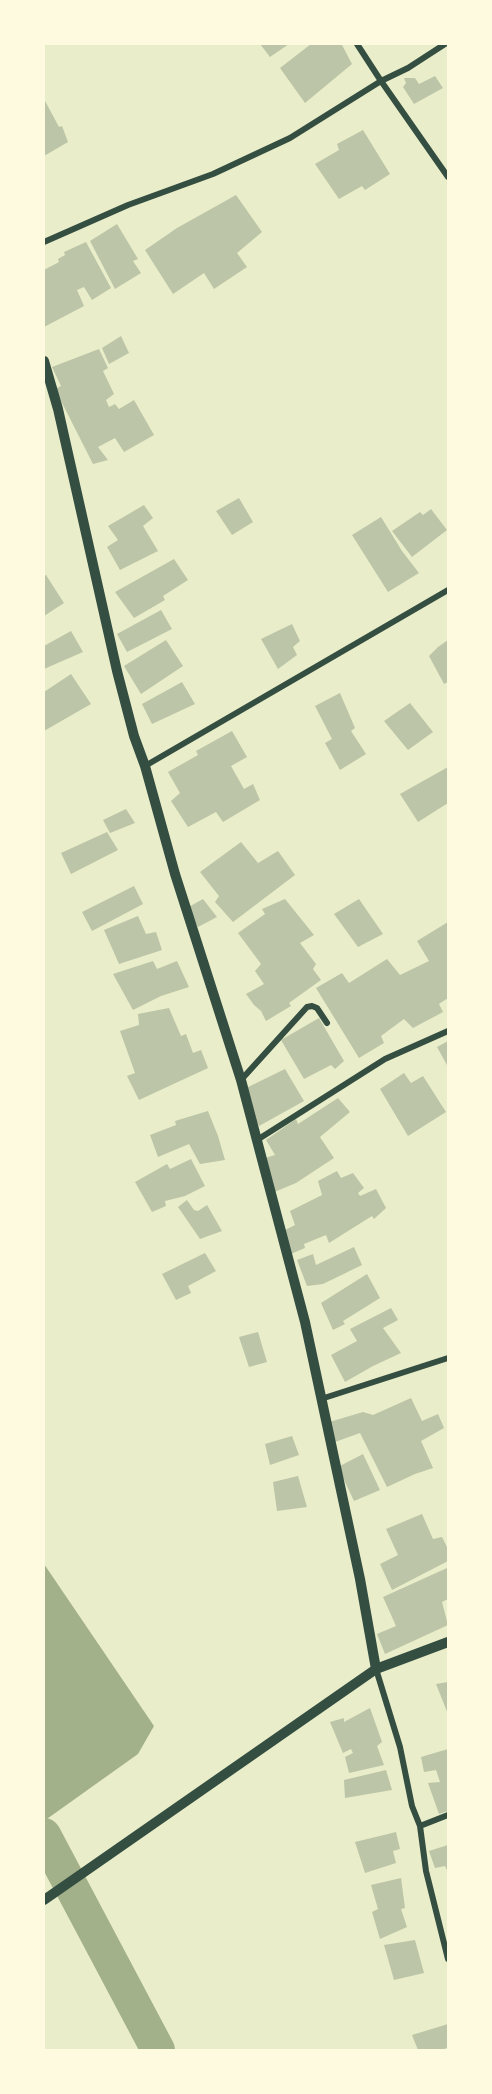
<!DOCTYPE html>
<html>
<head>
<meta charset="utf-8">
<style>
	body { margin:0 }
	#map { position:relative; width:492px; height:2094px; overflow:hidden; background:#e9edc9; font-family:Helvetica,sans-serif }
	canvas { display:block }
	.frame { position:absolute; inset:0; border:45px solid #fefae0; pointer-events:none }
</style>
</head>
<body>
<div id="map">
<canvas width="492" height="2094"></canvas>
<div class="frame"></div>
</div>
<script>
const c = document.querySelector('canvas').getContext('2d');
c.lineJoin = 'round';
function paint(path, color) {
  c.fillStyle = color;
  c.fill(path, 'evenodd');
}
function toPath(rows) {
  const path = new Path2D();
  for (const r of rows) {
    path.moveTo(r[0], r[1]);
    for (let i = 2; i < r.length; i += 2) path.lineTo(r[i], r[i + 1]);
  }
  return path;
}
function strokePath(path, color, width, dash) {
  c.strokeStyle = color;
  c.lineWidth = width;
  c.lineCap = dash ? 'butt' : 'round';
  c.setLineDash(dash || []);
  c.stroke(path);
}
paint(toPath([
	[44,1564,154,1726,138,1754,44,1821]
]), '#a3b18a');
strokePath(toPath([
	[44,1835,158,2050]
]), '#a3b18a', 34);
paint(toPath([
	[260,44,289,44,270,57],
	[311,44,343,44,342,45,352,64,305,103,280,68],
	[435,76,443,88,414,104,403,87,406,83,404,78,415,78,419,84],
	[44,99,59,127,62,126,68,142,44,156],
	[363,130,390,174,365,190,362,186,339,199,315,164,339,150,337,144],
	[236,195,262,232,237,253,247,267,214,289,204,273,173,294,145,250,177,228],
	[117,224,138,259,133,261,141,273,115,289,90,241],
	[86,242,111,288,92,300,84,287,77,290,84,306,44,327,44,270,59,262,58,259,65,255,64,252],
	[121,336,129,353,109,364,102,348],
	[99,349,108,368,103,371,114,394,106,400,109,407,115,404,119,409,134,400,154,435,124,452,115,438,98,447,108,460,93,464,55,389,61,386,52,367],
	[239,498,253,522,232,535,216,511],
	[144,505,153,518,143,526,158,551,120,570,107,547,118,540,108,526],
	[431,509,447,530,412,557,392,531,420,512,423,515],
	[381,517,402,551,419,573,388,592,352,535],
	[174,559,188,580,163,596,165,600,134,618,115,592],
	[46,575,64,603,44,616,44,576],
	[161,610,172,629,127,652,117,634],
	[292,624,300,641,293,647,297,655,278,669,261,639],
	[71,631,83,652,44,669,44,646],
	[166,640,183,666,141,694,124,666],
	[448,640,448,682,444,684,429,656,438,647],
	[71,674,91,704,44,731,44,692],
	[182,682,195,704,152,724,142,704],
	[340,693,355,728,351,731,366,754,340,770,325,743,332,739,315,706],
	[410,703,433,732,408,750,384,721],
	[232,731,247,757,231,766,244,789,253,784,260,800,223,822,216,812,188,827,171,801,180,793,168,772,198,755,196,751],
	[448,767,448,803,418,822,400,794],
	[126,809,135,823,110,833,103,820],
	[107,832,118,850,71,874,61,853],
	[241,842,258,863,278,851,295,875,233,922,215,902,219,896,200,872],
	[134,886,143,904,92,931,82,912],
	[203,899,217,917,198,927,185,909],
	[285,899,314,935,300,943,316,964,313,969,321,980,289,1003,291,1006,266,1021,261,1011,254,1005,246,994,264,984,255,971,261,964,238,933,265,914,262,909],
	[359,899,383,934,358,947,334,914],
	[138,916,146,934,156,932,162,950,119,964,104,930],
	[448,922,448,998,439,1004,443,1012,413,1028,404,1019,381,1036,384,1043,359,1058,316,988,342,973,349,983,387,959,400,975,429,961,417,941],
	[153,961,157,969,177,961,189,987,161,996,133,1010,113,974],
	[169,1008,181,1036,186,1034,193,1053,201,1050,208,1068,139,1100,127,1076,135,1073,120,1031,139,1025,138,1014],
	[319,1018,344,1061,335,1069,331,1065,304,1079,281,1040],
	[448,1041,448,1064,447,1065,437,1047],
	[285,1069,304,1101,259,1126,242,1090],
	[404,1073,411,1083,423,1076,446,1112,408,1136,380,1089],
	[338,1098,350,1112,320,1137,334,1158,296,1183,272,1193,262,1159,275,1155,266,1140,296,1119,298,1124],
	[208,1111,218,1136,225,1160,200,1164,189,1144,158,1157,150,1135,176,1125,175,1121],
	[191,1159,205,1186,185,1196,165,1201,166,1206,152,1212,135,1182,167,1164,170,1169],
	[337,1171,341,1178,353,1173,364,1188,358,1193,360,1196,376,1189,386,1208,374,1219,372,1216,329,1243,326,1235,304,1244,305,1248,291,1254,283,1231,295,1225,290,1211,322,1195,318,1181],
	[187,1200,194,1210,198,1211,207,1205,222,1231,200,1239,178,1207],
	[354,1247,362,1265,323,1284,307,1286,297,1260,313,1254,316,1265],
	[205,1253,216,1271,188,1286,191,1293,176,1300,162,1274],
	[367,1274,380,1298,343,1321,345,1324,333,1330,321,1303],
	[391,1308,398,1320,383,1328,401,1353,373,1366,345,1382,331,1355,357,1341,350,1329],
	[258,1332,267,1362,249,1367,239,1337],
	[411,1398,422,1421,438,1414,444,1428,421,1441,433,1468,415,1474,387,1487,360,1433,335,1442,326,1423,363,1412,373,1415],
	[292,1436,299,1455,270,1465,265,1444],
	[363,1454,380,1490,354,1501,338,1467],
	[298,1476,307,1507,277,1511,273,1482],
	[422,1514,433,1539,442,1537,448,1549,448,1561,392,1590,380,1564,398,1555,386,1529],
	[447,1568,448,1572,448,1599,442,1602,448,1625,385,1654,377,1634,396,1626,383,1597],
	[448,1682,448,1714,436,1684],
	[370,1708,382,1742,377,1746,384,1765,349,1773,345,1757,353,1753,351,1749,343,1753,330,1722,344,1718,344,1722],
	[448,1749,448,1811,439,1814,428,1783,440,1782,436,1770,424,1772,421,1757],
	[386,1770,392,1790,345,1798,344,1780],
	[396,1832,400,1849,393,1851,396,1863,365,1873,355,1842],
	[448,1845,448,1872,445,1866,435,1868,429,1851],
	[401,1878,405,1908,401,1909,407,1927,380,1939,372,1912,378,1909,371,1885],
	[415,1940,424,1973,394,1980,384,1945],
	[448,2024,448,2048,439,2050,418,2050,412,2035]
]), '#bcc5a7');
strokePath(toPath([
	[445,44,408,68,381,81,448,177],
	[44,242,128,205,213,174,290,138,381,81,357,44],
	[145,766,448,590],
	[241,1080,307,1007,312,1006,317,1008,327,1023],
	[257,1140,385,1059,448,1031],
	[321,1399,448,1358],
	[376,1669,400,1747,412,1806,420,1826,426,1871,448,1959],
	[420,1826,448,1815]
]), '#344e41', 6);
strokePath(toPath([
	[44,361,58,409,117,671,134,736,145,766,175,874,241,1080,305,1322,360,1579,376,1669],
	[44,1900,376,1669,448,1642]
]), '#344e41', 10);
</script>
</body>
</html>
